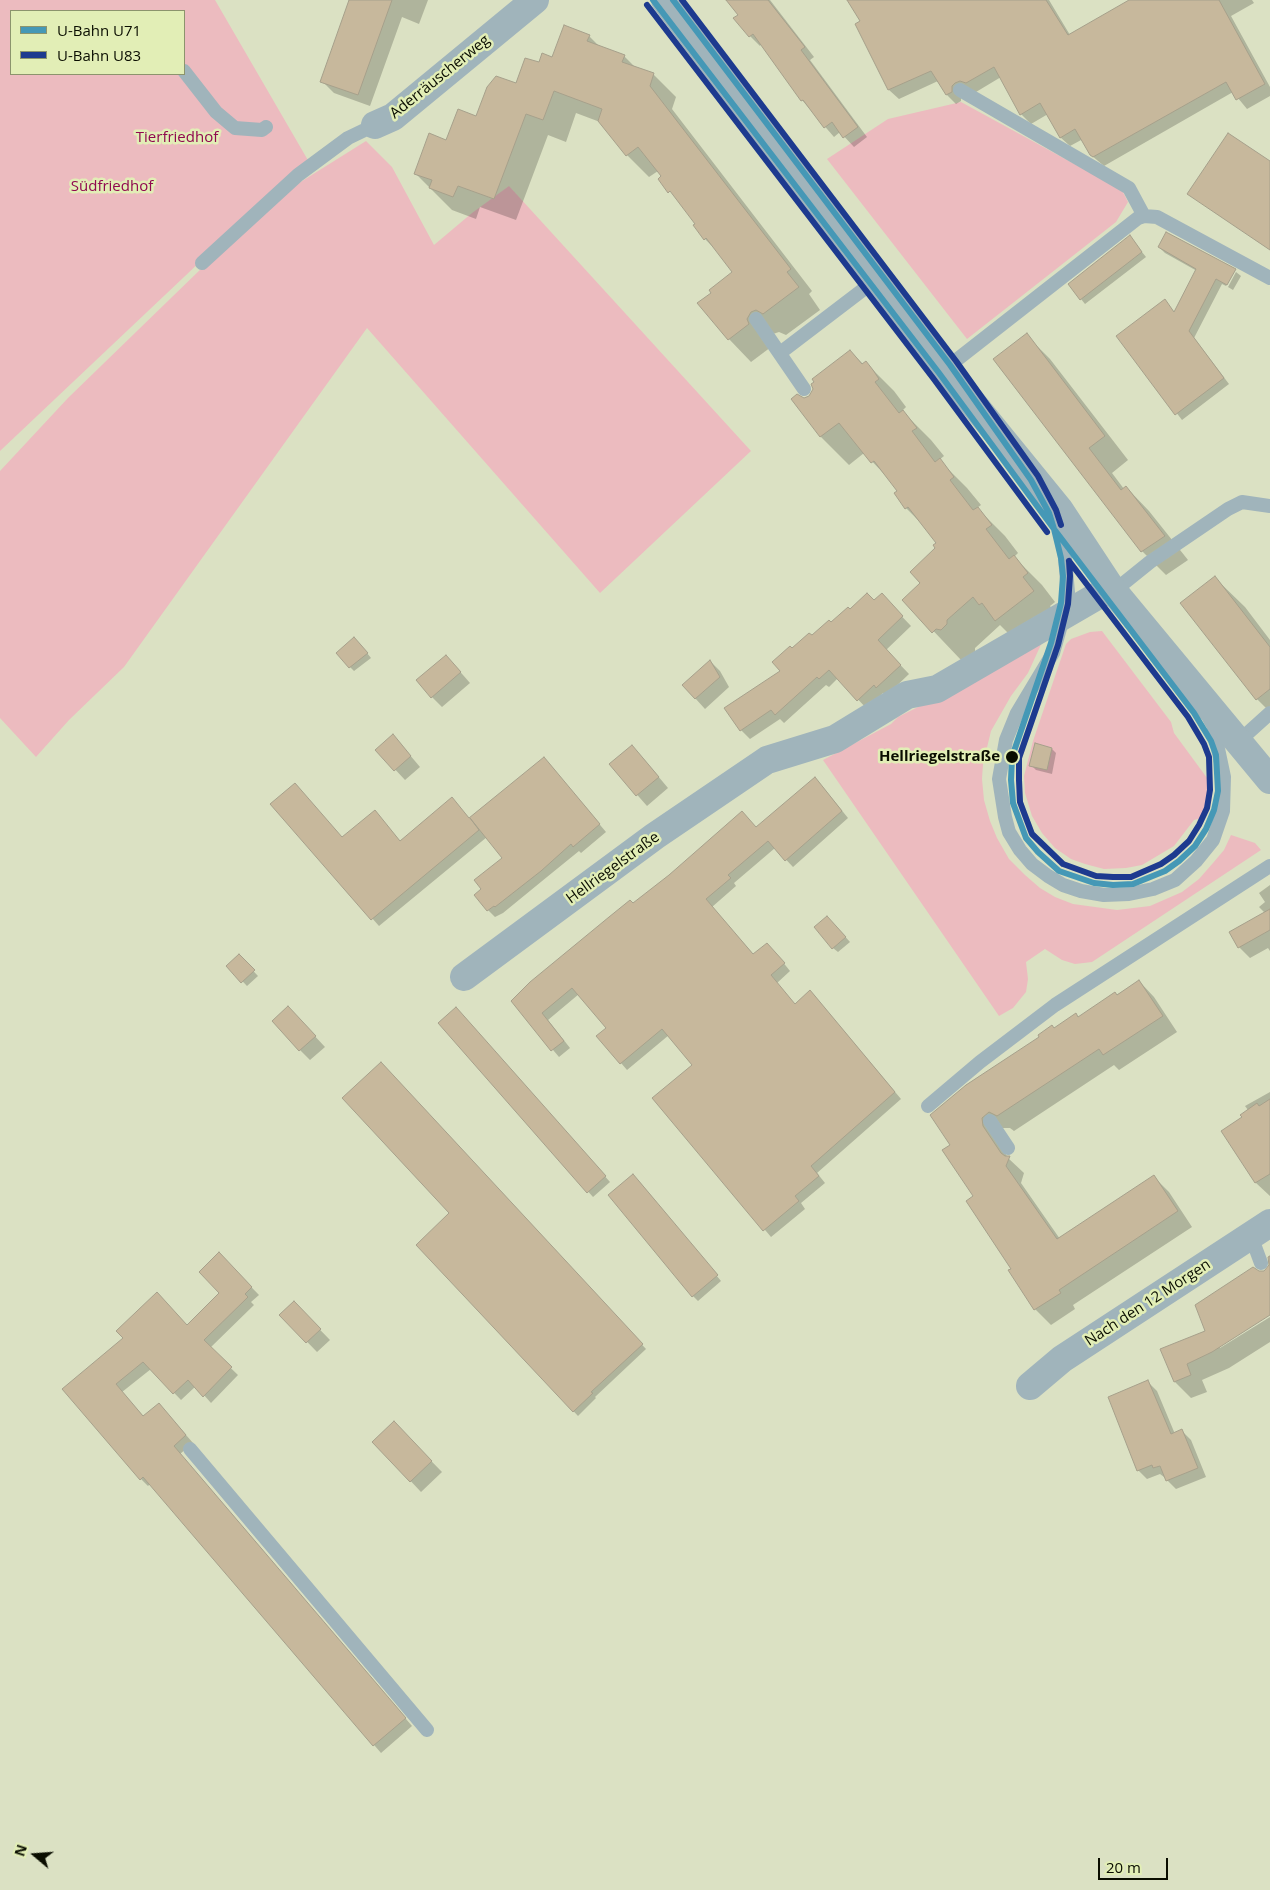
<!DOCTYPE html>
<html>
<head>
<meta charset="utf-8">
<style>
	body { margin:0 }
	#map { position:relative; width:1270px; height:1890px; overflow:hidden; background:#dbe1c3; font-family:"Open Sans",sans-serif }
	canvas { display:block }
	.legend { position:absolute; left:10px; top:10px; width:175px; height:65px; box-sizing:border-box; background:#e2eeb6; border:1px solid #8c946d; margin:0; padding:6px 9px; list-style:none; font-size:15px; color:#0a0d00 }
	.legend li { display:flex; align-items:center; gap:10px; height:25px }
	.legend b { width:25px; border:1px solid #8c946d }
	.north { position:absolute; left:10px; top:1830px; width:50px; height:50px; -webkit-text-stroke:4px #e2eeb6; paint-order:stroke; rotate:288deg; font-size:14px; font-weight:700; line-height:20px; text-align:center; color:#0a0d00 }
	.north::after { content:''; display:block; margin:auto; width:18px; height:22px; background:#0a0d00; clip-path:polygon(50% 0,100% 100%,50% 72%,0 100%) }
	.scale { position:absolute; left:1098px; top:1858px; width:70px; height:22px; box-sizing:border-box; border:2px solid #0a0d00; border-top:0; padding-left:6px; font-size:15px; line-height:18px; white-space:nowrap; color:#0a0d00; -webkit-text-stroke:4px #e2eeb6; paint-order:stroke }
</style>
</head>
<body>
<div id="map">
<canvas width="1270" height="1890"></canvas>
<ul class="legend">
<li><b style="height:6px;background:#4598b6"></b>U-Bahn U71</li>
<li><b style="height:6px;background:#1d3a8f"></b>U-Bahn U83</li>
</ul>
<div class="north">N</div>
<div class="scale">20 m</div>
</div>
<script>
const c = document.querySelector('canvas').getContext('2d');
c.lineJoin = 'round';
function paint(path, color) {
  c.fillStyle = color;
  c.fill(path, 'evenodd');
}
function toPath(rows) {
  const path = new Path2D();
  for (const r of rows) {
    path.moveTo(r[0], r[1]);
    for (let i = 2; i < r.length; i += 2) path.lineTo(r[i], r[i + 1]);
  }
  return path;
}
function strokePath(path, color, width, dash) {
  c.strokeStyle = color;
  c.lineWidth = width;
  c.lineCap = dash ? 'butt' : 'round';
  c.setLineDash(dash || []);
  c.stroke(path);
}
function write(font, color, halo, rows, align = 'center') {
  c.font = font + ' "Open Sans",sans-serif';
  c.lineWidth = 5;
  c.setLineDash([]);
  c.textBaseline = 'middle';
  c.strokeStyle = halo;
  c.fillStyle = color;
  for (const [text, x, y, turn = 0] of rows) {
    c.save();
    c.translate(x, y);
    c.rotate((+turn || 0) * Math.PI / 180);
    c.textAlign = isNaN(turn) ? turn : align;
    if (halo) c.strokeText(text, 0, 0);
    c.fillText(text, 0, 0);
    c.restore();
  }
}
paint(toPath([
	[0,0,215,0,309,162,294,173,0,451],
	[11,11,184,11,184,74,11,74],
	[961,102,1122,190,1128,202,1116,222,967,339,827,159,888,119],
	[366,141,392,167,434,245,472,213,509,186,751,451,600,593,367,328,124,667,69,720,36,757,0,718,0,471,68,398,204,266,299,183],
	[1102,631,1171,722,1174,733,1210,782,1210,794,1205,811,1201,818,1194,820,1174,846,1142,865,1126,868,1104,869,1085,864,1071,859,1055,848,1042,833,1032,816,1025,793,1024,776,1033,741,1066,644,1071,639,1090,632],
	[1044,638,1028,673,1011,696,991,731,983,764,982,779,984,800,990,821,997,838,1009,859,1025,875,1040,888,1055,897,1073,904,1117,910,1150,906,1182,892,1199,879,1213,863,1224,850,1231,835,1255,843,1261,850,1092,962,1075,964,1062,960,1045,949,1026,962,1028,979,1026,992,1013,1008,999,1016,823,760,891,724,898,717,954,689]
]), '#ecbbbf');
paint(toPath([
	[351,0,428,0,419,24,402,17,370,106,334,93,322,81],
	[728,0,770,0,814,57,810,60,867,137,854,147,840,132,834,137,802,100,761,44,760,46,750,36,735,18,739,15],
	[848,0,1049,0,1070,35,1132,0,1252,0,1254,3,1231,16,1270,87,1270,96,1247,109,1233,92,1104,166,1091,155,1083,139,1070,146,1060,137,1048,114,1031,124,1021,114,1001,77,976,92,961,96,961,101,956,104,947,95,938,81,899,99,889,90,856,24,862,22],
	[589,36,600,47,624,56,636,68,654,75,676,97,672,109,812,291,809,294,820,310,786,335,779,332,773,334,771,347,751,362,729,339,699,303,713,293,733,273,718,252,705,239,697,224,682,204,660,179,663,177,658,171,649,177,627,155,600,122,576,113,566,142,548,135,516,220,480,207,476,219,452,210,416,174,447,141,517,85,539,64,552,58],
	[1134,242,1146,257,1085,304,1081,299],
	[1159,247,1234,271,1226,286,1222,284,1194,338,1229,384,1182,420,1118,336,1165,301,1175,313,1197,271,1165,253],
	[1236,272,1241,276,1233,290,1228,287],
	[1026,335,1050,359,1128,460,1112,473,1124,489,1126,487,1149,511,1188,560,1166,575,1142,551],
	[850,351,864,365,866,363,894,391,906,407,902,411,931,440,944,456,939,460,967,488,981,505,977,508,1005,536,1018,553,1014,557,1042,585,1055,602,1050,606,1061,619,1008,633,1000,625,975,648,975,652,969,657,965,657,961,660,904,600,922,583,937,548,938,543,924,526,906,508,898,491,889,479,864,453,849,465,821,437,792,399,804,399,810,397],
	[1215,578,1245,607,1270,640,1270,712,1257,699],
	[874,602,890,604,911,626,886,650,909,674,886,696,883,693,867,709,838,678,829,687,826,685,784,723,780,719,750,739,741,730,782,671,792,650,851,611],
	[359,643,371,658,354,671,350,667],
	[710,661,720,671,729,687,705,709,695,698],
	[456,667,470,683,442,707,432,697],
	[393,735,420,767,405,780,377,750],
	[1052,749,1056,753,1052,774,1036,770,1031,765],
	[642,757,668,788,647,806,611,765],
	[544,758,606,832,581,853,579,851,547,877,503,913,495,917,488,910,483,889,504,858,487,837,379,926,272,804,342,838,401,842,470,819],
	[822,786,848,818,793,867,775,848,734,883,736,886,712,907,754,955,774,951,790,971,777,983,795,1005,817,999,901,1099,817,1173,825,1183,801,1203,805,1209,771,1237,654,1098,694,1065,669,1035,627,1070,598,1036,608,1028,579,994,548,1020,570,1048,559,1057,512,1001,633,905],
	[1270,885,1270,951,1268,948,1250,958,1239,947,1231,933,1265,913,1259,907,1265,902,1259,893],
	[832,922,850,942,838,952,833,948],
	[239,956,258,976,247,986,228,966],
	[1139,981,1154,997,1177,1032,1119,1070,1114,1065,1014,1131,1010,1128,1001,1128,996,1138,1008,1158,1024,1173,1021,1183,1060,1239,1154,1177,1169,1192,1192,1227,1073,1305,1075,1309,1051,1325,1035,1309,1010,1271,1013,1269,975,1197,951,1145,1054,1029,1076,1015,1079,1018],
	[460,1013,610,1182,593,1197,439,1023],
	[298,1018,325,1047,310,1060,300,1050],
	[381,1064,646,1349,595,1397,596,1398,578,1416,418,1245,450,1213],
	[1270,1092,1270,1196,1256,1183,1223,1131,1243,1118,1248,1110,1245,1106],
	[638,1180,721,1281,698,1301,693,1296],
	[219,1254,259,1295,251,1302,254,1305,210,1348,238,1375,211,1403,196,1386,181,1400,151,1369,122,1392,144,1417,166,1412,193,1443,180,1454,412,1726,381,1753,150,1484,148,1486,141,1479,64,1390,188,1326,221,1293],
	[1270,1266,1270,1314,1220,1345,1220,1348,1270,1317,1270,1342,1229,1368,1202,1380,1207,1392,1191,1398,1175,1382,1207,1331,1259,1273,1265,1272],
	[294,1303,330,1340,317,1352,281,1315],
	[1148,1382,1157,1391,1175,1434,1182,1431,1191,1440,1206,1477,1176,1489,1167,1480,1166,1476,1164,1477,1160,1474,1147,1479,1138,1470],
	[394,1423,442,1472,421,1492,374,1442]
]), '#0003');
const building = toPath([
	[349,0,392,0,358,95,320,82,349,0],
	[726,0,768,0,805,47,801,50,858,127,843,138,832,122,824,128,803,100,801,101,753,34,749,37,733,18,738,15,726,0],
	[847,0,1046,0,1068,35,1129,0,1219,0,1265,84,1236,100,1226,82,1093,157,1090,155,1075,129,1060,138,1040,103,1020,115,994,67,966,83,960,81,955,83,952,86,952,92,946,95,931,71,888,90,855,24,860,21,847,0],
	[564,25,590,35,587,41,625,55,622,62,654,73,650,86,791,269,787,272,799,287,763,314,756,310,751,312,747,319,749,324,728,340,697,303,711,293,709,290,732,272,706,238,704,240,693,225,695,224,670,191,668,193,658,179,661,176,638,147,626,156,598,121,602,109,554,91,543,120,526,114,494,199,458,186,453,197,429,188,432,180,414,174,429,133,446,140,458,109,476,116,487,87,496,76,516,83,525,58,539,62,542,53,552,57,564,25],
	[1228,133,1270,161,1270,250,1187,194,1228,133],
	[1166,232,1236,269,1227,285,1216,279,1189,331,1224,378,1175,415,1116,336,1165,299,1174,312,1196,269,1158,247,1166,232],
	[1130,235,1142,252,1080,300,1068,284,1130,235],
	[1027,333,1105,436,1089,448,1121,490,1126,486,1165,536,1141,552,993,359,1027,333],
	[850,350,862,364,866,361,873,370,879,379,875,382,899,413,903,410,917,428,912,431,935,462,940,458,954,477,950,480,973,510,978,507,992,525,986,529,1009,559,1014,555,1028,573,1023,577,1034,591,995,621,982,603,979,605,973,597,947,620,947,624,941,630,936,629,932,633,902,600,920,583,910,572,935,548,933,545,936,543,908,507,905,509,894,493,897,491,874,461,871,463,839,423,820,437,791,399,797,394,804,398,809,396,813,389,811,384,814,382,812,379,850,350],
	[1215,576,1270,647,1270,689,1256,700,1180,603,1215,576],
	[867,593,874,600,882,593,903,616,878,640,901,665,876,688,874,685,857,701,829,670,819,679,817,677,775,715,771,710,740,731,724,708,780,671,772,662,790,646,792,648,809,633,812,635,829,620,831,622,848,607,850,609,867,593],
	[354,637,368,653,349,668,336,653,354,637],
	[446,655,461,672,431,698,416,680,446,655],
	[710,660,720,677,695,699,682,685,710,660],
	[393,734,411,756,394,771,375,750,393,734],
	[1035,743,1052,748,1047,770,1029,766,1035,743],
	[632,745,659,777,636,796,609,764,632,745],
	[544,757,600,824,573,847,571,844,541,871,495,907,494,906,487,911,474,895,481,889,474,880,502,858,470,818,479,830,371,920,270,804,295,783,342,837,375,810,400,841,452,797,469,818,544,757],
	[815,777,842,811,785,861,768,841,728,875,731,878,706,899,753,954,767,943,785,963,771,975,795,1004,810,990,895,1092,811,1166,819,1176,795,1196,799,1201,763,1231,652,1098,692,1065,662,1029,620,1064,596,1036,606,1028,572,988,542,1013,564,1041,551,1051,511,1001,530,982,609,917,630,900,633,903,669,875,742,811,756,827,815,777],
	[1270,909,1270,930,1238,948,1229,932,1270,909],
	[827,916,846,937,832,949,814,927,827,916],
	[239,954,255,970,241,983,226,966,239,954],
	[1139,980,1163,1016,1103,1055,1099,1049,997,1116,989,1112,982,1118,983,1126,1001,1153,1005,1156,1010,1156,1006,1166,1057,1239,1154,1175,1178,1211,1059,1290,1061,1293,1034,1310,1008,1270,1011,1269,966,1201,973,1196,942,1150,950,1145,930,1115,966,1085,1039,1037,1038,1035,1052,1025,1054,1028,1076,1013,1078,1017,1115,992,1117,995,1139,980],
	[288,1006,316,1036,299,1051,272,1021,288,1006],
	[456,1007,606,1176,587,1193,438,1023,456,1007],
	[381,1062,643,1344,591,1392,593,1393,573,1412,416,1245,449,1213,342,1098,381,1062],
	[1270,1099,1270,1174,1255,1183,1221,1131,1242,1117,1240,1115,1257,1103,1259,1106,1270,1099],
	[633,1174,718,1275,692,1297,608,1195,633,1174],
	[219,1252,252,1287,245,1294,248,1297,204,1340,232,1367,203,1397,188,1380,173,1394,143,1362,116,1384,143,1416,159,1403,186,1435,174,1446,406,1718,373,1746,143,1477,140,1480,62,1389,123,1338,116,1331,157,1292,187,1325,219,1293,199,1272,219,1252],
	[1270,1256,1270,1315,1212,1352,1187,1364,1191,1375,1174,1382,1160,1349,1205,1331,1195,1305,1253,1267,1259,1271,1264,1271,1269,1265,1268,1257,1270,1256],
	[294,1301,321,1329,306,1343,279,1315,294,1301],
	[1148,1380,1171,1434,1182,1429,1198,1468,1166,1481,1160,1466,1153,1468,1152,1465,1137,1471,1108,1397,1148,1380],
	[394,1421,432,1461,410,1482,372,1442,394,1421]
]);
paint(building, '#c7b89c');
strokePath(building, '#a6a08b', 1);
strokePath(toPath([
	[184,71,216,112,235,128,262,130,266,127],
	[960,90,1129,188,1144,216],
	[202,263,298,175,348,138,375,125],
	[756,319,804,389],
	[780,353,877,279],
	[945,369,1138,218,1144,216,1157,217,1270,278],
	[1062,524,1068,592,1061,625,1053,653,1017,713,1006,740,999,779,1005,817,1009,832,1020,850,1032,864,1048,876,1063,885,1081,891,1104,895,1129,894,1153,889,1175,880,1196,861,1213,840,1223,811,1224,777,1213,725,1210,720],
	[1114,591,1150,562,1228,509,1242,502,1270,506],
	[1239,741,1270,713],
	[928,1106,980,1062,1055,1005,1270,866],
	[990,1121,1008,1148],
	[1251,1236,1261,1263],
	[190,1449,427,1730]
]), '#a0b4bb', 14);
strokePath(toPath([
	[665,0,945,369,1059,509,1111,588,1270,780],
	[375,125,393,117,535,0],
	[464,977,655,836,767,760,835,739,907,695,937,689,1111,588],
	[1030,1386,1062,1359,1270,1223]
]), '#a0b4bb', 28);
strokePath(toPath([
	[653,0,939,373,1054,529],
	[673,0,950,365,1031,480,1049,513,1054,529],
	[1054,529,1194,713,1211,741,1216,755,1218,791,1214,810,1206,829,1195,846,1179,861,1165,871,1133,884,1113,885,1094,883,1059,871,1038,852,1026,838,1013,803,1011,780,1012,757,1051,643,1061,603,1063,576,1061,558,1054,529]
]), '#4598b6', 6);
strokePath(toPath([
	[682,0,956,361,1038,476,1056,510,1061,525],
	[647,5,933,378,1047,532],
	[1069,561,1188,717,1204,744,1209,757,1210,790,1207,808,1199,825,1189,841,1174,855,1161,864,1131,877,1113,877,1096,876,1063,864,1032,834,1020,802,1019,780,1019,758,1058,645,1068,604,1070,576,1069,561]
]), '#1d3a8f', 6);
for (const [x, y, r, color] of [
	[1012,757,7,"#0a0d00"]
]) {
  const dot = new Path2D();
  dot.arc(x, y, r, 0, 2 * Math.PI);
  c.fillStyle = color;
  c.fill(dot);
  strokePath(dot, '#e2eeb6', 2);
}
write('15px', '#0a0d00', '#e2eeb6', [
	["Aderräuscherweg",440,77,-39],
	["Hellriegelstraße",613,868,-36],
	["Nach den 12 Morgen",1148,1303,-33]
]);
write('15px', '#90084f', '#e2eeb6', [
	["Tierfriedhof",177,138],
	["Südfriedhof",112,187]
]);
write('bold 15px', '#0a0d00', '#e2eeb6', [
	["Hellriegelstraße",1000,757]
], 'right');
</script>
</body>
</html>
